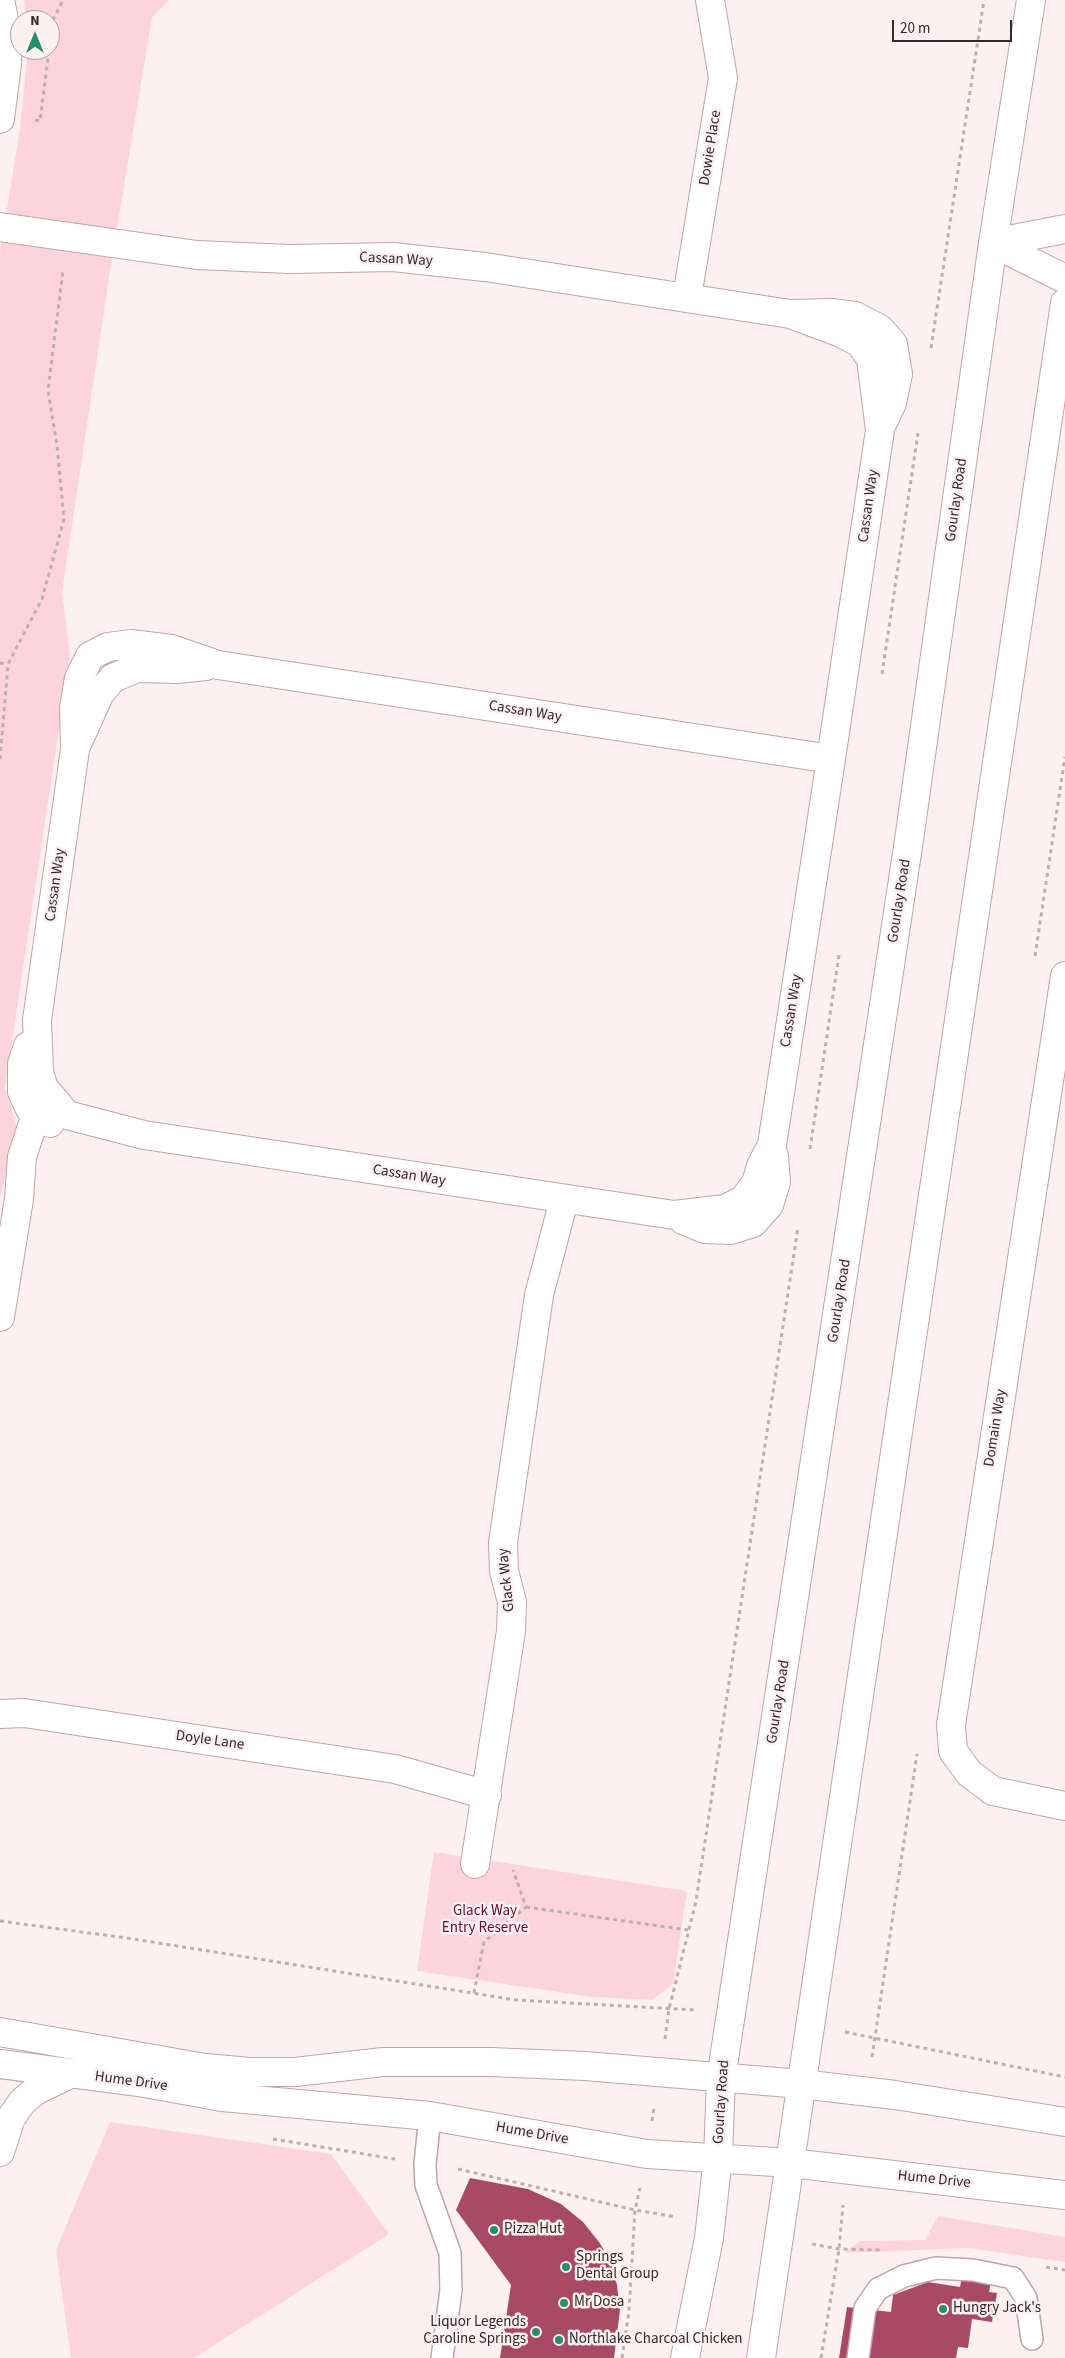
<!DOCTYPE html>
<html>
<head>
<meta charset="utf-8">
<style>
	body { margin:0 }
	#map { position:relative; width:1065px; height:2358px; overflow:hidden; background:#fcf0f2; font-family:"Source Sans 3",sans-serif }
	canvas { display:block }
	.north { position:absolute; left:10px; top:10px; width:50px; height:50px; box-sizing:border-box; background:#fcf0f2; border:1px solid #aca0a2; border-radius:50%; rotate:0deg; font-size:14px; font-weight:700; line-height:20px; text-align:center; color:#33282b }
	.north::after { content:''; display:block; margin:auto; width:18px; height:22px; background:#258f6c; clip-path:polygon(50% 0,100% 100%,50% 72%,0 100%) }
	.scale { position:absolute; left:892px; top:20px; width:120px; height:22px; box-sizing:border-box; border:2px solid #33282b; border-top:0; padding-left:6px; font-size:15px; line-height:18px; white-space:nowrap; color:#33282b; -webkit-text-stroke:4px #fcf0f2; paint-order:stroke }
</style>
</head>
<body>
<div id="map">
<canvas width="1065" height="2358"></canvas>
<div class="north">N</div>
<div class="scale">20 m</div>
</div>
<script>
const c = document.querySelector('canvas').getContext('2d');
c.lineJoin = 'round';
function paint(path, color) {
  c.fillStyle = color;
  c.fill(path, 'evenodd');
}
function toPath(rows) {
  const path = new Path2D();
  for (const r of rows) {
    path.moveTo(r[0], r[1]);
    for (let i = 2; i < r.length; i += 2) path.lineTo(r[i], r[i + 1]);
  }
  return path;
}
function strokePath(path, color, width, dash) {
  c.strokeStyle = color;
  c.lineWidth = width;
  c.lineCap = dash ? 'butt' : 'round';
  c.setLineDash(dash || []);
  c.stroke(path);
}
function write(font, color, halo, rows, align = 'center') {
  c.font = font + ' "Source Sans 3",sans-serif';
  c.lineWidth = 5;
  c.setLineDash([]);
  c.textBaseline = 'middle';
  c.strokeStyle = halo;
  c.fillStyle = color;
  for (const [text, x, y, turn = 0] of rows) {
    c.save();
    c.translate(x, y);
    c.rotate((+turn || 0) * Math.PI / 180);
    c.textAlign = isNaN(turn) ? turn : align;
    if (halo) c.strokeText(text, 0, 0);
    c.fillText(text, 0, 0);
    c.restore();
  }
}
paint(toPath([
	[24,0,169,0,152,17,110,271,62,592,70,656,5,1088,18,1130,0,1197,0,252,20,129,28,50,50,50,50,20,26,20],
	[434,1852,687,1891,673,1984,652,2000,593,1997,417,1971],
	[110,2122,331,2154,389,2234,194,2358,71,2358,56,2250],
	[938,2216,1065,2237,1065,2262,968,2248,844,2253,860,2241,925,2240]
]), '#fdd4de');
paint(toPath([
	[470,2178,528,2189,561,2204,583,2222,599,2242,611,2262,617,2285,620,2310,614,2358,500,2358,511,2285,456,2210],
	[965,2260,994,2265,989,2292,997,2293,992,2322,972,2319,968,2348,958,2347,956,2358,839,2358,847,2307,891,2312,893,2295,928,2282,960,2287]
]), '#a84967');
const lane = toPath([
	[430,2116,425,2164,426,2185,450,2253,451,2290,442,2358],
	[858,2358,865,2308,878,2289,904,2276,936,2268,973,2270,1013,2278,1026,2298,1032,2339]
]);
const street = toPath([
	[0,119,7,64,8,39,0,0],
	[0,227,197,255,290,259,393,257,485,267,790,314,831,313,855,316,880,329,893,344,898,374,892,403,883,422],
	[687,297,723,78,710,0],
	[790,314,841,333,860,343,871,359,880,430,831,759,772,1145,761,1166,756,1183,743,1200,725,1209,674,1215,144,1135,67,1115,44,1088,39,1072,37,1020,75,749,74,708,79,678,90,656,108,647,131,644,171,649,218,665,831,759],
	[77,744,100,693,113,678,137,668,177,669,206,666],
	[1065,976,951,1725,953,1751,969,1773,993,1791,1065,1806],
	[28,1046,22,1064,22,1092,30,1109,50,1123],
	[683,1220,705,1229,731,1230,753,1223,769,1205,776,1182,774,1156],
	[0,1317,19,1199,22,1157,36,1114,55,1103],
	[0,1714,24,1713,395,1769,487,1795],
	[475,1864,511,1631,512,1602,504,1571,503,1543,539,1295,564,1200],
	[0,2152,11,2118,22,2102,35,2091,70,2074]
]);
const secondary = toPath([
	[993,243,1065,279],
	[993,243,1065,229],
	[0,2032,205,2068,250,2072,295,2072,383,2062,491,2062,585,2066,801,2084,895,2095,1065,2122],
	[0,2064,139,2082,222,2097,430,2116,647,2154,791,2163,1065,2195],
	[685,2358,709,2238,718,2157,721,2079,909,840,993,243,1031,0],
	[761,2358,1065,303]
]);
strokePath(lane, '#c0a4ab', 24);
strokePath(street, '#c0a4ab', 30);
strokePath(secondary, '#c0a4ab', 30);
strokePath(toPath([
	[50,44,53,20,63,0],
	[35,120,40,121,49,50],
	[931,348,984,0],
	[0,663,8,664],
	[882,674,918,433],
	[0,759,8,664,42,599,64,519,57,446,48,390,63,271],
	[1035,956,1065,757],
	[810,1149,839,955],
	[526,1907,688,1930],
	[0,1921,127,1938,516,2000,696,2010],
	[474,1993,484,1942,526,1907,513,1870],
	[845,2032,1065,2077],
	[665,2039,669,2009,696,1901,798,1227],
	[872,2057,917,1754],
	[652,2121,654,2107],
	[273,2139,395,2159],
	[458,2169,635,2210,676,2217],
	[812,2244,839,2249,883,2250],
	[1046,2267,1065,2270],
	[622,2358,629,2311,635,2210,640,2188],
	[821,2358,839,2249,843,2205]
]), '#baafb1', 3, [4, 4]);
strokePath(lane, '#fff', 21);
strokePath(street, '#fff', 28);
strokePath(secondary, '#fff', 28);
for (const [x, y, r, color] of [
	[494,2230,5,"#258f6c"],
	[566,2267,5,"#258f6c"],
	[564,2303,5,"#258f6c"],
	[943,2309,5,"#258f6c"],
	[536,2332,5,"#258f6c"],
	[559,2340,5,"#258f6c"]
]) {
  const dot = new Path2D();
  dot.arc(x, y, r, 0, 2 * Math.PI);
  c.fillStyle = color;
  c.fill(dot);
  strokePath(dot, '#fcf0f2', 2);
}
write('15px', '#33282b', '#fcf0f2', [
	["Dowie Place",711,148,-81],
	["Cassan Way",396,260,3],
	["Gourlay Road",957,500,-82],
	["Cassan Way",869,506,-82],
	["Cassan Way",525,712,9],
	["Cassan Way",56,885,-82],
	["Gourlay Road",900,901,-81],
	["Cassan Way",792,1011,-81],
	["Cassan Way",409,1176,9],
	["Gourlay Road",840,1301,-81],
	["Domain Way",996,1428,-81],
	["Glack Way",507,1580,-96],
	["Gourlay Road",779,1702,-81],
	["Doyle Lane",210,1741,8],
	["Hume Drive",131,2082,8],
	["Gourlay Road",722,2102,-86],
	["Hume Drive",532,2134,10],
	["Hume Drive",934,2180,6]
]);
write('15px', '#670b32', '#fcf0f2', [
	["Glack Way",485,1912],
	["Entry Reserve",485,1929]
]);
write('15px', '#33282b', '#fcf0f2', [
	["Pizza Hut",504,2230],
	["Springs",576,2258],
	["Dental Group",576,2275],
	["Mr Dosa",574,2303],
	["Hungry Jack's",953,2309],
	["Liquor Legends",526,2323,"right"],
	["Caroline Springs",526,2340,"right"],
	["Northlake Charcoal Chicken",569,2340]
], 'left');
</script>
</body>
</html>
